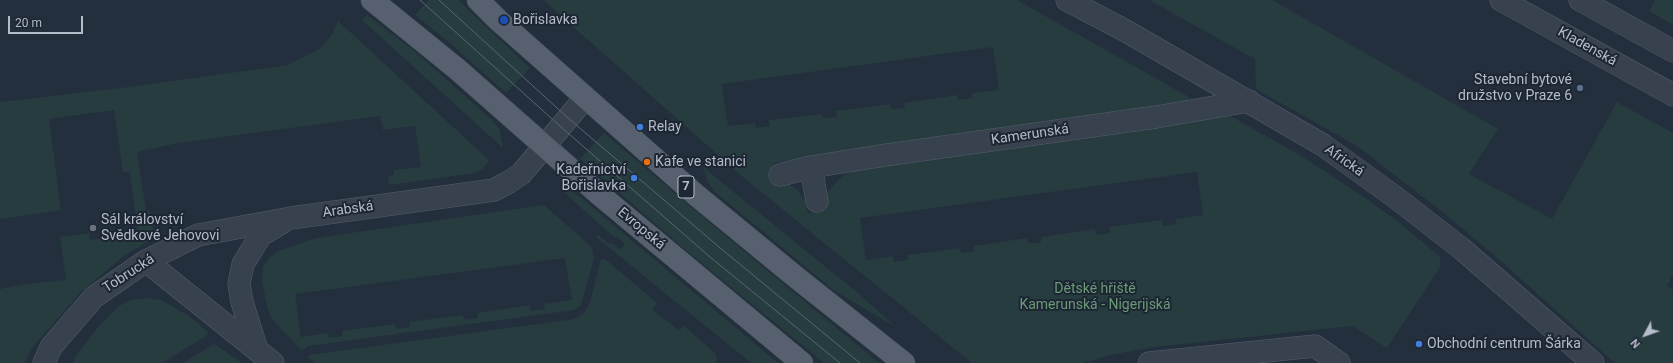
<!DOCTYPE html>
<html>
<head>
<meta charset="utf-8">
<style>
  body { margin:0 }
  #map { position:relative; width:1673px; height:363px; overflow:hidden; background:#242f3e; font-family:Roboto,sans-serif }
  canvas { display:block }
  .north { position:absolute; left:1625px; top:315px; width:40px; height:40px; -webkit-text-stroke:3px #1d2633; paint-order:stroke; rotate:229deg; font-size:11px; font-weight:700; line-height:16px; text-align:center; color:#b4bcc9 }
  .north::after { content:''; display:block; margin:auto; width:14px; height:18px; background:#b4bcc9; clip-path:polygon(50% 0,100% 100%,50% 72%,0 100%) }
  .scale { position:absolute; left:8px; top:16px; width:75px; height:18px; box-sizing:border-box; border:2px solid #b4bcc9; border-top:0; padding-left:5px; font-size:12px; line-height:14px; white-space:nowrap; color:#b4bcc9; -webkit-text-stroke:3px #1d2633; paint-order:stroke }
</style>
</head>
<body>
<div id="map">
<canvas width="1673" height="363"></canvas>
<div class="north">N</div>
<div class="scale">20 m</div>
</div>
<script>
const g = document.querySelector('canvas').getContext('2d');
g.lineJoin = 'round';
function fillPath(path, color) { g.fillStyle = color; g.fill(path, 'evenodd'); }
const poly = rows => new Path2D(rows.map(r => 'M' + r).join(''));
function strokePath(path, color, width, dash) { g.strokeStyle = color; g.lineWidth = width; g.lineCap = dash ? 'butt' : 'round'; g.setLineDash(dash || []); g.stroke(path); }
function drawText(font, color, halo, rows, align = 'center') {
  g.font = font + ' Roboto,sans-serif'; g.lineWidth = 4; g.setLineDash([]); g.textBaseline = 'middle'; g.strokeStyle = halo; g.fillStyle = color; for (const [text, x, y, turn = 0] of rows) {
    g.save(); g.translate(x, y); g.rotate((+turn || 0) * Math.PI / 180); g.textAlign = isNaN(turn) ? turn : align; if (halo) g.strokeText(text, 0, 0); g.fillText(text, 0, 0); g.restore();
  }
}
const green = poly([
  [429,0,458,0,530,68,506,93,445,39,415,15],
  [543,0,1017,0,1189,97,1188,99,1186,102,1175,107,773,163,773,167,788,183,798,191,805,201,808,213,826,209,826,194,843,175,866,165,1227,114,1301,156,1361,195,1401,224,1440,257,1440,267,1387,348,1353,326,1154,347,1110,355,1083,363,972,363,744,178],
  [993,47,999,90,972,93,972,98,958,100,957,95,904,103,905,108,891,109,890,104,836,111,837,117,823,118,822,114,769,120,770,126,756,128,755,123,728,126,722,84],
  [1197,172,1203,215,1176,219,1176,224,1163,226,1162,220,1109,227,1110,233,1096,235,1095,229,1041,237,1041,242,1035,243,1028,243,1027,238,974,246,974,251,968,252,961,253,960,248,907,255,908,260,894,262,893,256,866,260,860,218],
  [1149,0,1272,0,1498,129,1469,174,1552,219,1617,102,1673,133,1673,275,1667,286,1673,290,1673,363,1615,363,1502,262,1445,214,1357,146,1256,89,1255,59],
  [1655,0,1673,0,1673,25,1649,11],
  [367,15,412,49,491,119,499,128,503,148,362,20],
  [338,21,489,160,484,168,475,173,389,185,388,177,394,175,394,170,421,167,415,126,383,130,380,116,178,143,137,152,146,211,150,211,154,238,125,255,81,292,32,348,24,363,0,363,0,289,26,284,66,280,60,237,89,233,90,240,138,234,130,172,123,172,114,110,49,119,61,210,0,219,0,102,129,87,288,65,318,50,331,36],
  [604,133,710,223,879,363,824,363,688,252,580,159],
  [703,167,859,294,896,327,836,292,715,192,708,182],
  [559,188,569,190,579,196,778,363,751,363,596,237,598,235,609,244,611,242,620,250,625,244,617,236,615,238],
  [544,205,592,247,594,258,581,305,574,310,308,346,302,351,279,327,271,317,268,310,262,281,263,267,270,257,278,251,313,239,330,236],
  [565,258,572,300,544,304,545,309,531,311,530,305,477,313,478,318,464,320,463,315,409,322,410,327,396,329,395,324,342,331,343,336,329,338,328,333,301,337,295,294],
  [601,259,605,259,657,303,652,309,679,331,683,325,714,352,717,356,716,363,315,363,307,357,309,355,574,319,584,313,590,303],
  [146,298,161,300,189,316,208,332,206,336,162,363,73,363,76,356,99,326,119,306,131,300],
  [214,344,242,363,183,363]
]);
const minor = poly([
  [1067,0,1126,31,1323,145,1395,197,1462,249,1593,363],
  [1501,0,1673,95],
  [1580,0,1673,51],
  [811,167,817,201],
  [780,175,811,167,886,155,1156,117,1249,101],
  [146,261,273,363],
  [257,350,242,302,239,284,243,264,261,235,283,222],
  [44,363,51,347,94,297,146,261,198,235,291,218,494,190,509,182,521,174,585,98],
  [1149,363,1315,346,1339,363]
]);
const primary = poly([
  [372,0,457,69,600,195,802,363],
  [478,0,498,20,696,195,797,278,904,363]
]);
const tram = poly([
  [420,0,561,127,710,257,840,363],
  [439,0,568,118,719,247,860,363]
]);
const markers = [
  [504,20,5,"#1a4fb4"],
  [1580,88,4,"#5c6f8a"],
  [640,127,4,"#3f7fe0"],
  [647,162,4,"#e8710a"],
  [634,178,4,"#3f7fe0"],
  [93,228,4,"#6b7280"],
  [1419,344,4,"#3f7fe0"]
];
const shields = [
  [686,187,16]
];
const shieldNames = [
  ["7",686,187]
];
const poiNames = [
  ["Bořislavka",513,20],
  ["Stavební bytové",1572,80,"right"],
  ["družstvo v Praze 6",1572,96,"right"],
  ["Relay",648,127],
  ["Kafe ve stanici",655,162],
  ["Kadeřnictví",626,170,"right"],
  ["Bořislavka",626,186,"right"],
  ["Sál království",101,220],
  ["Svědkové Jehovovi",101,236],
  ["Obchodní centrum Šárka",1427,344]
];
const streetNames = [
  ["Kladenská",1587,47,29],
  ["Kamerunská",1030,135,-8],
  ["Africká",1344,161,35],
  ["Arabská",348,210,-8],
  ["Evropská",641,229,40],
  ["Tobrucká",129,274,-33]
];
const parkNames = [
  ["Dětské hřiště",1095,289],
  ["Kamerunská - Nigerijská",1095,305]
];
fillPath(green, '#263c3f');
strokePath(minor, '#565f6c', 23);
strokePath(primary, '#414a57', 23);
strokePath(minor, '#38414e', 22);
strokePath(primary, '#56606e', 22);
strokePath(tram, '#5a6575', 1);
for (const [x, y, r, color] of markers) { const dot = new Path2D(); dot.arc(x, y, r, 0, 2 * Math.PI); g.fillStyle = color; g.fill(dot); strokePath(dot, '#1d2633', 1.5); }
for (const [x, y, w] of shields) { const box = new Path2D(); box.roundRect(x - w / 2, y - 11, w, 22, 3); g.fillStyle = '#1d2633'; g.fill(box); strokePath(box, '#b4bcc9', 1); }
drawText('bold 13px', '#b4bcc9', null, shieldNames);
drawText('14px', '#b4bcc9', '#1d2633', poiNames, 'left');
drawText('14px', '#b4bcc9', '#1d2633', streetNames);
drawText('14px', '#6b9a76', '#1d2633', parkNames);
</script>
</body>
</html>
